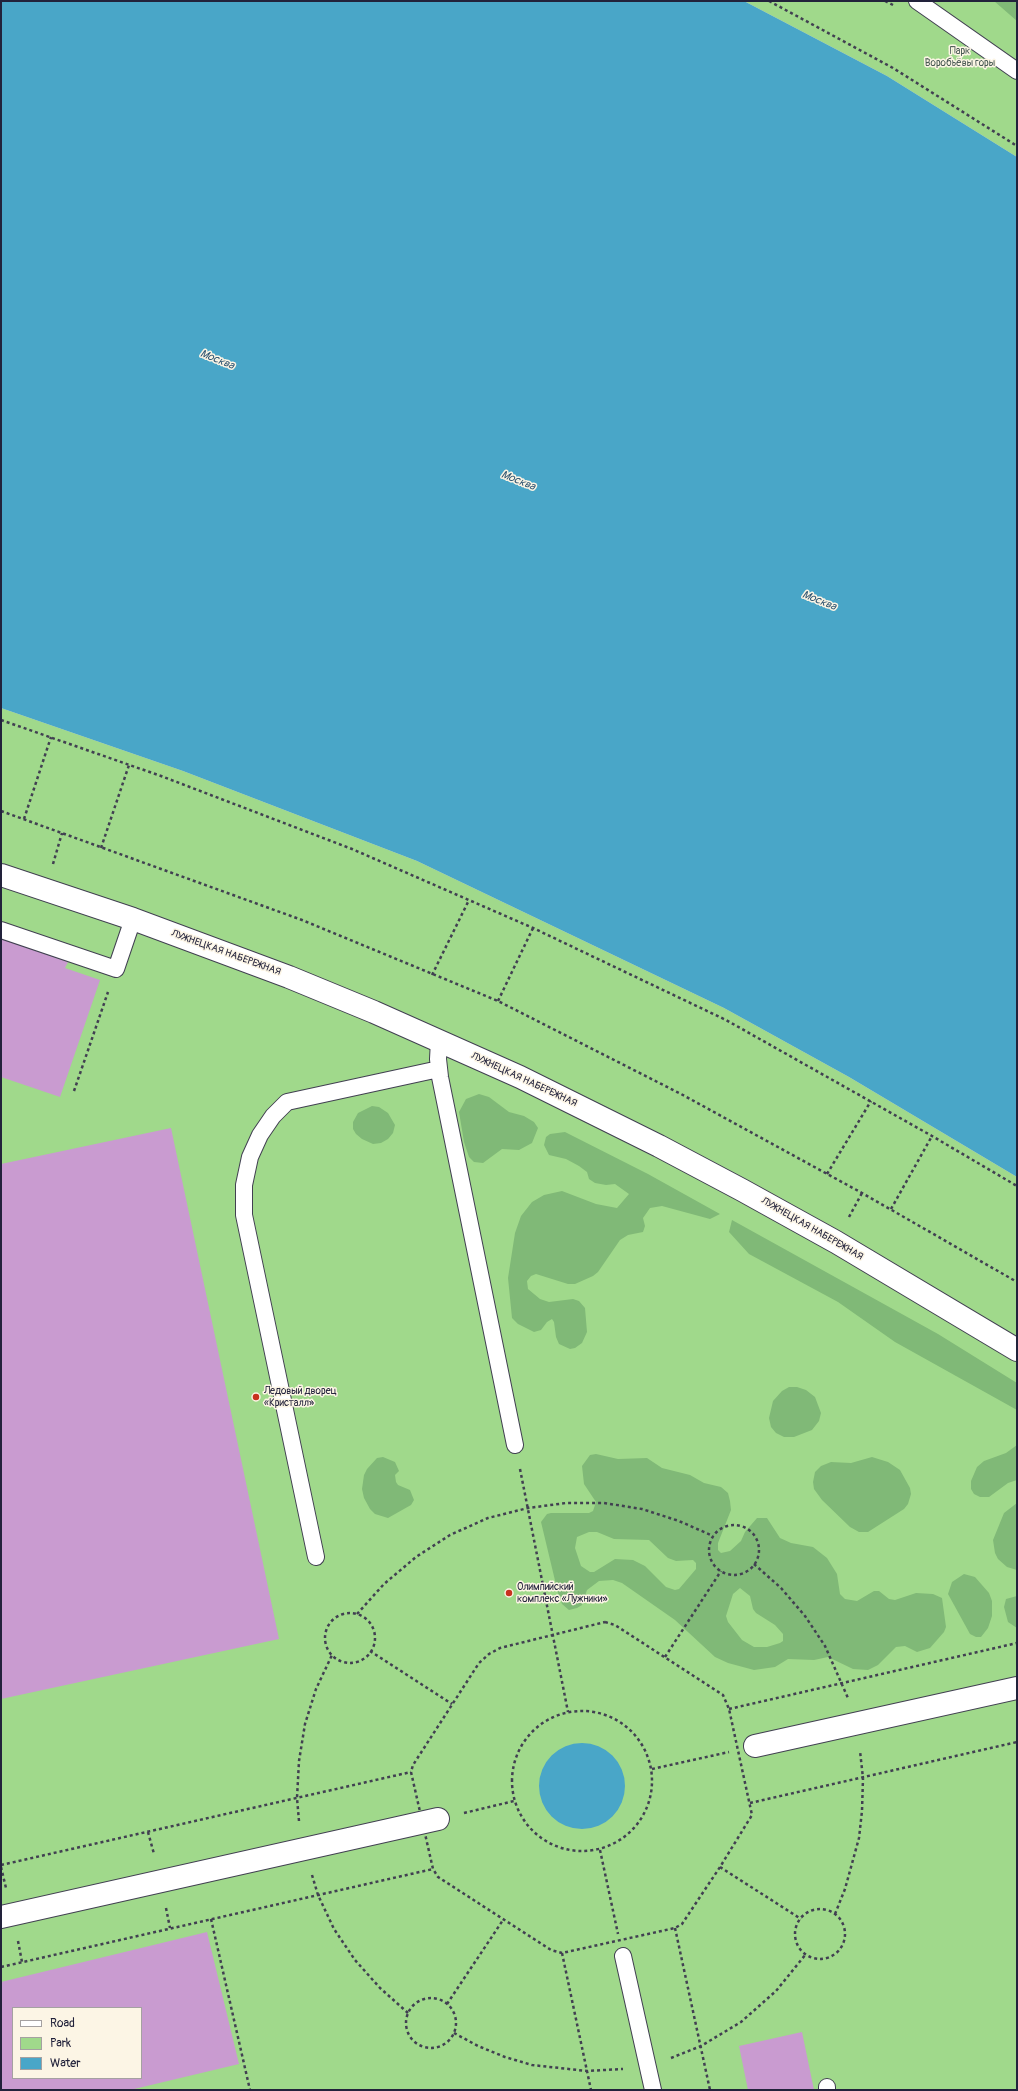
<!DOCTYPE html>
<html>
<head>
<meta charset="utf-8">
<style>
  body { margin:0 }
  #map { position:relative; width:1018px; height:2091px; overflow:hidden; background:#f2e8cd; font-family:Pangolin,sans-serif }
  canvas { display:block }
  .frame { position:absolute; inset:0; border:2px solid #22223b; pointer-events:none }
  .legend { position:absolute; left:12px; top:2007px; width:130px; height:72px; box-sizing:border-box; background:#fcf5e5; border:1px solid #a5a1a1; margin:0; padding:5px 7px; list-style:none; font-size:12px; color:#22223b }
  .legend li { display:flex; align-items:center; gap:8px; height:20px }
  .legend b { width:20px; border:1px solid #a5a1a1 }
</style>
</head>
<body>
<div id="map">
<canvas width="1018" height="2091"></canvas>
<div class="frame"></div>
<ul class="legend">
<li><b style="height:5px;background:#fff"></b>Road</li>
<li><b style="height:11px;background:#a0d98b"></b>Park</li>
<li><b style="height:11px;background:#49a6c8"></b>Water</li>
</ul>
</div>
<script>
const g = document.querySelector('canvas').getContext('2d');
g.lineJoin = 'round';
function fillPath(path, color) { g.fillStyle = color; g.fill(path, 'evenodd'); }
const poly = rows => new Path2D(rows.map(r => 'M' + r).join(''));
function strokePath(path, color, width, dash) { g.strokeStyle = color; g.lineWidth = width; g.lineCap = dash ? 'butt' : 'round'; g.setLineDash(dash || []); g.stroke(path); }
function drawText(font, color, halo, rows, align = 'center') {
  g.font = font + ' Pangolin,sans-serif'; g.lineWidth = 3; g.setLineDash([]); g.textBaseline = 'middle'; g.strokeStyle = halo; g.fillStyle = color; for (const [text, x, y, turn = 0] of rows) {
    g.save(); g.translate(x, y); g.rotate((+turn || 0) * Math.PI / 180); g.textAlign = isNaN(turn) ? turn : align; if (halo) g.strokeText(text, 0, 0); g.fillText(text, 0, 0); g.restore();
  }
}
const green = poly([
  [744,1,1017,1,1017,157,887,76],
  [1,708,183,771,417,861,724,1008,849,1077,1017,1177,1017,2090,1,2090],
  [13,2008,141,2008,141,2078,13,2078]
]);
const forest = poly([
  [994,1,1017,1,1017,21],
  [479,1094,489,1097,509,1112,524,1116,534,1122,538,1128,532,1143,519,1150,502,1149,483,1163,474,1162,469,1157,464,1142,459,1112,466,1099],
  [372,1106,379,1107,388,1113,395,1125,393,1133,388,1139,381,1143,373,1144,362,1139,356,1134,353,1129,353,1122,358,1113],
  [565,1132,648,1174,720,1214,710,1219,662,1206,650,1208,643,1218,645,1226,643,1232,628,1235,620,1240,598,1272,593,1276,575,1284,568,1284,536,1274,531,1276,527,1281,528,1289,540,1299,549,1302,573,1299,579,1301,585,1308,587,1332,582,1343,575,1348,570,1349,559,1344,556,1337,554,1322,552,1319,547,1322,541,1330,534,1332,518,1324,512,1318,508,1278,515,1233,521,1216,532,1202,544,1195,562,1191,596,1204,617,1208,629,1194,615,1184,606,1185,595,1183,589,1179,587,1172,579,1166,566,1159,549,1155,544,1145,546,1137,550,1134],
  [732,1220,938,1334,1017,1383,1017,1410,895,1342,838,1302,749,1254,729,1232],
  [789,1387,797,1387,806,1390,815,1397,821,1413,819,1421,812,1430,794,1437,784,1437,776,1433,771,1427,769,1418,773,1401,782,1391],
  [1017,1445,1017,1480,1008,1483,989,1497,980,1497,974,1494,971,1489,971,1481,977,1467,984,1461,1006,1453],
  [596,1454,618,1459,647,1458,662,1468,690,1475,704,1483,721,1487,728,1493,730,1501,731,1510,718,1543,718,1550,721,1553,730,1551,741,1541,745,1532,757,1518,767,1518,780,1538,791,1543,813,1547,827,1558,837,1574,840,1594,845,1599,857,1601,874,1591,879,1591,889,1599,895,1600,916,1593,933,1594,942,1598,946,1627,944,1632,930,1648,917,1652,905,1646,896,1647,878,1665,868,1670,853,1669,828,1657,814,1660,788,1659,775,1667,754,1670,728,1663,715,1657,675,1620,622,1583,613,1580,599,1581,587,1590,582,1605,577,1608,569,1610,562,1604,558,1593,541,1522,547,1514,551,1513,589,1513,593,1511,596,1502,584,1484,582,1466,590,1455],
  [589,1532,597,1532,614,1539,649,1540,668,1558,676,1561,693,1560,696,1563,696,1569,679,1589,675,1590,666,1587,645,1566,633,1560,615,1559,594,1572,590,1572,581,1566,575,1548,577,1537],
  [740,1588,750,1596,753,1609,756,1613,775,1625,783,1634,783,1641,780,1643,767,1647,754,1647,742,1640,728,1622,726,1616,733,1594],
  [383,1457,395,1462,399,1471,395,1475,396,1482,398,1485,410,1490,414,1500,411,1505,388,1518,375,1514,370,1509,364,1498,362,1489,364,1475,367,1469,377,1458],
  [872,1457,888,1462,900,1470,910,1488,911,1494,908,1504,904,1509,868,1532,859,1532,850,1527,822,1500,814,1489,813,1482,815,1472,821,1466,831,1462,851,1463],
  [1017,1503,1017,1570,1007,1567,998,1559,995,1553,993,1540,1004,1513],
  [964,1574,975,1577,989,1593,992,1601,992,1616,988,1628,981,1637,976,1637,970,1634,948,1594,952,1582],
  [1017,1596,1017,1628,1008,1622,1004,1607,1006,1599]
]);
const water = poly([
  [1,1,744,1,887,76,1017,157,1017,1177,849,1077,724,1008,417,861,183,771,1,708],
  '539 1786a43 43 0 1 1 86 0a43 43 0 1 1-86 0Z'
]);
const building = poly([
  [2,939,68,962,65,968,100,980,60,1097,1,1077],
  [171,1128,279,1639,1,1699,1,1164],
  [207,1932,239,2064,130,2090,1,2090,1,1982],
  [13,2008,141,2008,141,2078,13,2078],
  [802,2032,814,2090,748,2090,739,2046]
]);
const path = poly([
  [769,1,893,68,1017,146],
  [885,1,893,5],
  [1,720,161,776,352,849,533,928,726,1020,932,1136,1017,1186],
  [1,811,302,920,498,1001,681,1094,862,1193,1017,1282],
  [24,819,51,737],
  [101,848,129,765],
  [53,864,62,833],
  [432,975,469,900],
  [498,1001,533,928],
  [74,1091,108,992],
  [827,1174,871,1101],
  [891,1209,932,1136],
  [849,1217,862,1193],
  [520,1469,568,1712],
  '709 1550a25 25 0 1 1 50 0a25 25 0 1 1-50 0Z',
  [754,1564,781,1588,805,1616,825,1646,848,1698],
  '325 1638a25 25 0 1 1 50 0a25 25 0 1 1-50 0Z',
  [357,1614,384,1584,416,1557,450,1535,488,1518,528,1508,566,1503,604,1503,642,1509,679,1521,713,1536],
  [605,1622,615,1625,723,1695,729,1709,752,1815,720,1867,682,1924,675,1928,562,1953,551,1950,438,1877,433,1869,411,1772,413,1765,479,1663,489,1654,500,1648,605,1622],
  [370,1651,452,1704],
  [665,1657,721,1571],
  [729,1709,1017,1643],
  '512 1781a70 70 0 1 1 140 0a70 70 0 1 1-140 0Z',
  [652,1769,729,1752],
  [750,1803,1017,1742],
  [464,1813,514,1801],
  [299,1821,297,1798,299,1761,305,1724,316,1689,332,1655],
  [148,1832,154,1854],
  [600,1850,618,1934],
  [1,1865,411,1772],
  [1,1867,6,1888],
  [720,1867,801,1919],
  [312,1875,318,1895,334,1929,355,1960,380,1988,408,2013],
  [166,1908,170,1928],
  '795 1934a25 25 0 1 1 50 0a25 25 0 1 1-50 0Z',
  [835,1914,845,1889,859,1838,862,1811,863,1778,860,1751],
  [211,1919,250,2090],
  [675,1928,710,2090],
  [18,1941,22,1962],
  [562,1953,591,2090],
  [1,1967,433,1869],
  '406 2023a25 25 0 1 1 50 0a25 25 0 1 1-50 0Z',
  [447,2004,503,1920],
  [454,2033,478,2046,505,2057,532,2065,587,2071,623,2069],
  [671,2058,701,2046,741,2022,776,1991,806,1954]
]);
const lane = poly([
  [917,1,1017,71],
  [1,930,116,969,133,919],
  [439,1041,438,1059,440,1077,515,1445],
  [316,1557,244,1215,244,1185,250,1157,260,1135,273,1116,287,1102,439,1069],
  [623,1956,653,2090],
  [827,2087,827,2090]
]);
const street = poly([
  [1,875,133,919,289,977,374,1012,520,1077,659,1146,742,1190,836,1242,1017,1350],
  [755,1746,1017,1688],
  [1,1917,438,1819]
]);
const markers = [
  [256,1397,4,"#c8321e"],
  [509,1593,4,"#c8321e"]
];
const parkNames = [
  ["Парк",960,51],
  ["Воробьёвы горы",960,63]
];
const streetNames = [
  ["ЛУЖНЕЦКАЯ НАБЕРЕЖНАЯ",226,953,20],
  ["ЛУЖНЕЦКАЯ НАБЕРЕЖНАЯ",524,1080,25],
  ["ЛУЖНЕЦКАЯ НАБЕРЕЖНАЯ",812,1229,30]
];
const poiNames = [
  ["Ледовый дворец",264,1391],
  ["«Кристалл»",264,1403],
  ["Олимпийский",517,1587],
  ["комплекс «Лужники»",517,1599]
];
const waterNames = [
  ["Москва",217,360,22],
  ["Москва",518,481,22],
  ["Москва",819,601,22]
];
fillPath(green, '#a0d98b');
fillPath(forest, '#80b977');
fillPath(water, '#49a6c8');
fillPath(building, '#c99bd0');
strokePath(lane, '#414051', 18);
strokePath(street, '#414051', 24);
strokePath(path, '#414051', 2.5, [3, 3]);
strokePath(lane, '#fff', 16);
strokePath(street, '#fff', 22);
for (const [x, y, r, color] of markers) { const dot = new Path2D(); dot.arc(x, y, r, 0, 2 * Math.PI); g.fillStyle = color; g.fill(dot); strokePath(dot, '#fcf5e5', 1.5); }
drawText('10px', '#485953', '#fcf5e5', parkNames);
drawText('10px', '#22223b', '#fcf5e5', streetNames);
drawText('10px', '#22223b', '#fcf5e5', poiNames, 'left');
drawText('italic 11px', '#325773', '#fcf5e5', waterNames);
</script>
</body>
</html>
